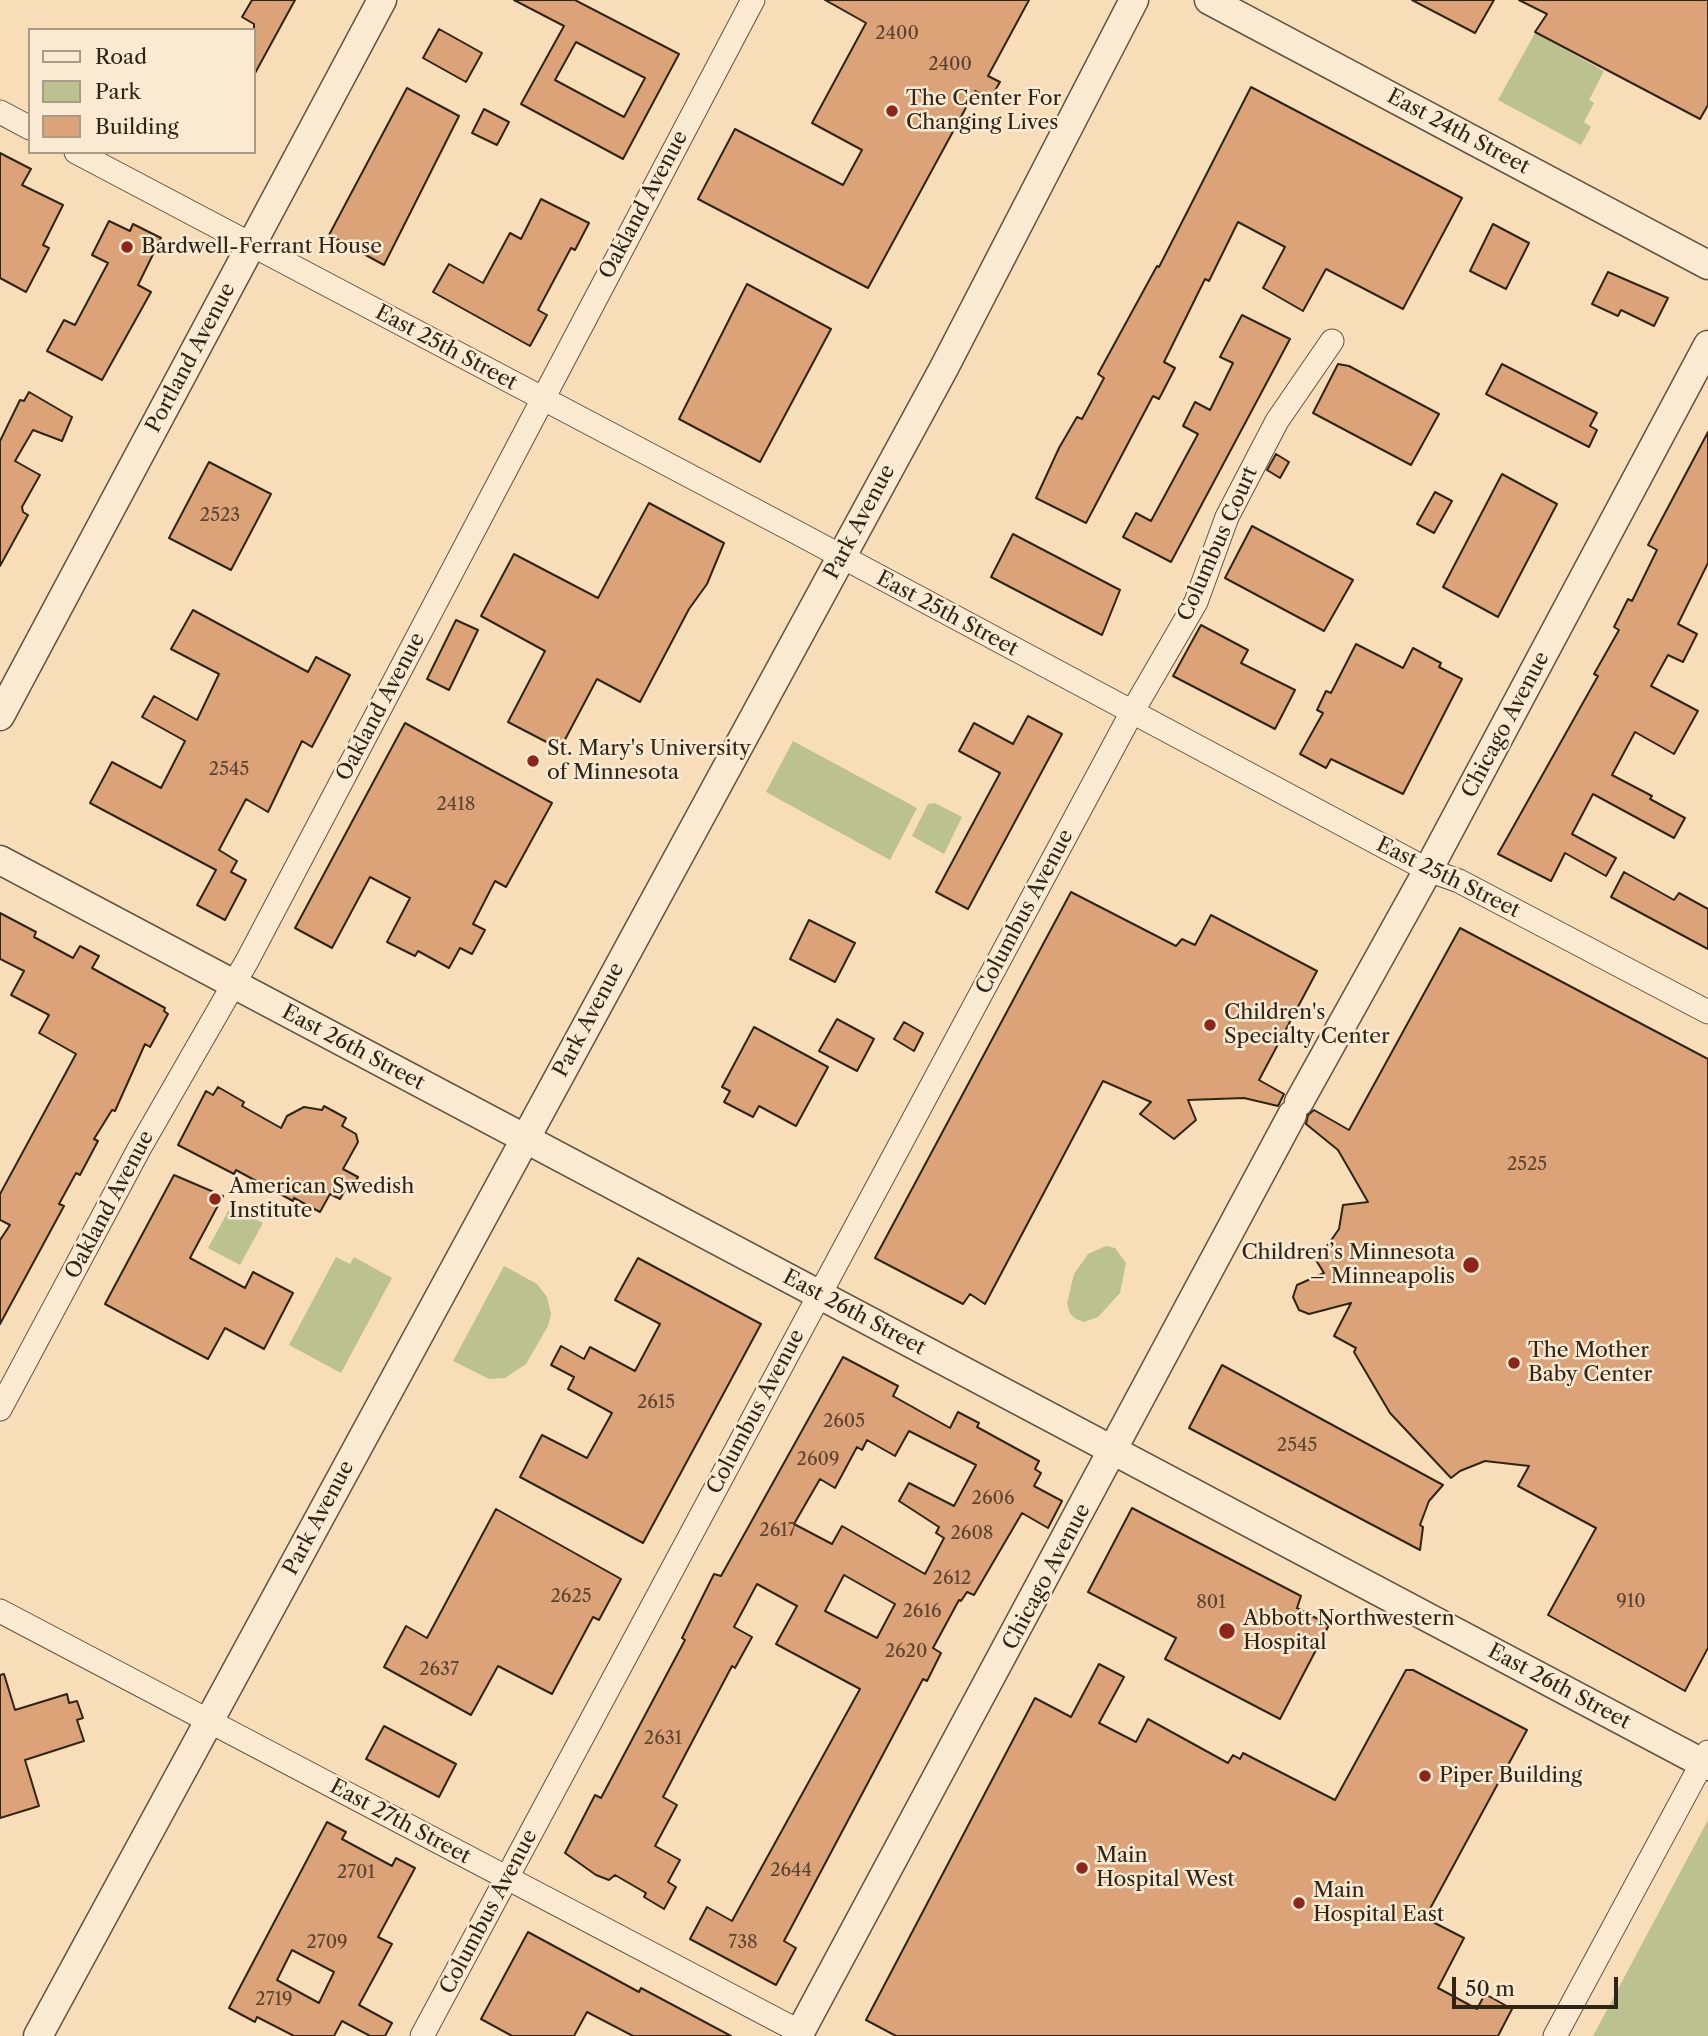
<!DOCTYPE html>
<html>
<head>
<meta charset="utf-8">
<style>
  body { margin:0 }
  #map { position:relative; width:1708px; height:2036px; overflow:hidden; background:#f7deb9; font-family:"Libre Caslon Text",serif }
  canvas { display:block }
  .legend { position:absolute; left:28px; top:28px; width:228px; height:126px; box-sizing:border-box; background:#faead2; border:2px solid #a89b87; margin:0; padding:9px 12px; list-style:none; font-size:21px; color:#2e2517 }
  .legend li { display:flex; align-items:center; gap:14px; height:35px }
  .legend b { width:35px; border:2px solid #a89b87 }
  .scale { position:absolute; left:1452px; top:1977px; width:166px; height:32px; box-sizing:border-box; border:4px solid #2e2517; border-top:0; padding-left:9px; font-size:21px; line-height:24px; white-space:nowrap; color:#2e2517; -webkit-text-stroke:5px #faead2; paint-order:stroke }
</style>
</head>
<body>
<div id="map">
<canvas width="1708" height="2036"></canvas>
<ul class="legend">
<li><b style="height:9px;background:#faead2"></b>Road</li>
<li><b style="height:19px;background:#bcc190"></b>Park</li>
<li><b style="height:19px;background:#dca379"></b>Building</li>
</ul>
<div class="scale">50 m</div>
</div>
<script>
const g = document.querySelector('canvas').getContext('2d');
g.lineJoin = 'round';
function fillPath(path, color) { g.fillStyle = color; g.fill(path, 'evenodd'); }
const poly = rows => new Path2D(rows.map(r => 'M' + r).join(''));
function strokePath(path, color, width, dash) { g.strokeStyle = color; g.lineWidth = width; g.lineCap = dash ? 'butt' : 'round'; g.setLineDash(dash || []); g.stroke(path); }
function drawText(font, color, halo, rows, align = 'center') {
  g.font = font + ' "Libre Caslon Text",serif'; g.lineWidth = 5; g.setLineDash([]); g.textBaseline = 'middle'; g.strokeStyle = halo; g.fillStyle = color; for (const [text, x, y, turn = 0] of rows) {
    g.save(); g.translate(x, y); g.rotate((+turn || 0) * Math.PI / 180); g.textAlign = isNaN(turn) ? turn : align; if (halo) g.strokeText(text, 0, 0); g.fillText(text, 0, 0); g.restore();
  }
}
const green = poly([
  [1535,33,1604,71,1589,100,1594,103,1584,122,1591,127,1581,145,1498,100],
  [793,741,917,808,890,860,766,792],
  [935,803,962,817,944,854,912,836,928,804],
  [231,1206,263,1223,240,1265,208,1248],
  [1106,1246,1115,1248,1126,1263,1120,1293,1098,1317,1084,1322,1076,1319,1070,1314,1067,1303,1074,1274,1088,1254],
  [336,1257,350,1264,354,1257,392,1278,341,1373,289,1345],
  [504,1266,537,1284,547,1297,551,1314,548,1326,526,1364,505,1378,489,1379,453,1361],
  [1708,1820,1708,2036,1593,2036]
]);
const building = poly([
  [252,0,295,0,254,75,254,24,242,17,252,0],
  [514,0,575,0,679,54,623,159,521,104,564,26,514,0],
  [576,42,645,78,624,117,555,80,576,42],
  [825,0,1029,0,988,76,1000,82,990,99,975,91,868,288,698,199,735,129,843,185,862,150,812,123,866,23,825,0],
  [1412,0,1494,0,1475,33,1412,0],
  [1519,0,1708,0,1708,105,1700,119,1535,32,1547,14,1519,0],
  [439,29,482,53,466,82,423,58,439,29],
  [1251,87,1462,198,1403,309,1326,269,1303,311,1263,288,1285,247,1238,222,1209,281,1205,279,1164,362,1175,368,1159,399,1153,396,1086,523,1036,498,1059,448,1077,417,1082,419,1104,378,1098,374,1157,266,1159,267,1251,87],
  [407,88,459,116,384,265,329,235,407,88],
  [484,109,509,122,497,145,472,133,484,109],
  [0,153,31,169,22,185,63,205,43,245,49,248,26,292,0,278,0,153],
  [541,199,589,223,575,250,571,248,538,310,547,315,530,346,433,292,449,264,483,283,510,233,521,239,541,199],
  [109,221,130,231,133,224,161,238,138,285,151,292,102,380,47,351,64,320,75,325,108,263,92,255,109,221],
  [1493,224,1529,243,1506,289,1470,271,1493,224],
  [1608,272,1668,298,1654,326,1621,310,1618,316,1592,304,1608,272],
  [747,284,831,329,760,462,679,419,747,284],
  [1242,315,1290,339,1171,562,1123,537,1136,513,1151,521,1198,434,1183,426,1195,402,1210,410,1233,363,1220,357,1242,315],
  [1338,364,1349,366,1439,414,1411,465,1313,413,1338,364],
  [1502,364,1597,413,1590,426,1597,430,1589,447,1486,394,1502,364],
  [29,392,72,417,62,441,33,430,15,461,40,475,22,507,23,512,28,515,0,566,0,441,20,400,24,401,29,392],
  [1708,432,1708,563,1678,624,1697,634,1683,662,1668,655,1651,686,1698,711,1674,754,1635,732,1612,775,1652,796,1650,799,1685,818,1674,838,1593,794,1572,834,1616,858,1606,876,1565,853,1551,881,1498,854,1598,676,1594,674,1619,630,1614,627,1628,599,1632,601,1657,550,1648,545,1708,432],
  [1276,454,1289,462,1280,478,1267,470,1276,454],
  [209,462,271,494,231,570,169,538,209,462],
  [1502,474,1557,504,1498,617,1443,587,1502,474],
  [1435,492,1452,501,1434,533,1417,524,1435,492],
  [649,503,724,543,707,584,689,609,640,702,597,679,560,749,508,722,545,651,481,616,514,554,598,598,649,503],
  [1252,526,1353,580,1324,631,1225,578,1252,526],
  [1013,534,1120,590,1102,635,991,577,1013,534],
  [193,610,308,672,316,657,350,675,312,747,302,741,268,812,246,799,219,850,237,861,231,872,246,880,225,920,197,905,216,870,90,803,112,762,161,788,185,741,142,717,154,696,197,720,219,674,171,649,193,610],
  [456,620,478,630,449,690,427,679,456,620],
  [1201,625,1248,650,1241,663,1295,690,1275,729,1173,676,1201,625],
  [1356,644,1403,668,1413,648,1441,663,1439,667,1462,679,1403,794,1331,759,1326,768,1300,754,1323,713,1317,710,1326,691,1331,693,1356,644],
  [1028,716,1062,734,968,909,936,892,1000,773,959,751,974,723,1013,744,1028,716],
  [405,723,552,803,506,887,495,881,473,924,485,930,472,954,460,948,449,968,418,951,415,956,387,942,410,898,370,877,332,948,295,928,405,723],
  [1624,872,1674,900,1679,893,1708,909,1708,949,1611,897,1624,872],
  [1071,892,1176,946,1182,939,1195,945,1211,915,1317,971,1259,1080,1284,1094,1278,1106,1244,1098,1188,1100,1196,1120,1174,1139,1140,1114,1151,1102,1103,1081,985,1304,970,1294,963,1304,875,1258,1071,892],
  [0,913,36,932,34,937,73,958,80,946,99,956,92,968,165,1008,164,1011,168,1014,150,1047,145,1044,115,1111,112,1110,94,1139,98,1141,80,1175,76,1173,59,1204,64,1206,0,1324,0,1240,10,1225,0,1220,0,1194,76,1054,39,1033,49,1015,11,995,24,971,0,959,0,913],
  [809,920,855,943,835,982,790,959,809,920],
  [1460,928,1708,1059,1708,1648,1685,1691,1548,1615,1596,1528,1518,1486,1529,1466,1485,1461,1460,1471,1451,1478,1390,1413,1354,1352,1356,1348,1334,1336,1351,1303,1309,1314,1299,1310,1293,1297,1297,1285,1324,1273,1314,1257,1325,1249,1339,1229,1343,1205,1368,1202,1338,1150,1306,1124,1308,1115,1314,1110,1349,1130,1460,928],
  [837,1019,874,1039,857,1071,819,1051,837,1019],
  [904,1022,923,1033,914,1051,894,1039,904,1022],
  [754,1027,828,1067,796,1126,759,1106,753,1117,724,1102,730,1091,722,1087,754,1027],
  [218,1087,244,1102,242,1106,281,1128,287,1116,304,1107,322,1110,324,1106,346,1118,342,1126,356,1134,358,1142,343,1169,358,1177,350,1192,345,1190,340,1199,330,1194,320,1212,294,1198,293,1201,236,1170,234,1174,178,1145,206,1091,213,1095,218,1087],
  [174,1175,223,1196,190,1258,245,1288,253,1272,293,1293,264,1349,225,1328,208,1359,105,1304,174,1175],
  [638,1258,761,1324,643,1543,520,1477,542,1435,587,1458,612,1413,568,1389,574,1377,551,1365,561,1346,584,1359,590,1347,635,1371,660,1324,615,1300,638,1258],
  [843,1357,898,1386,893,1396,950,1428,958,1412,979,1423,977,1427,1039,1461,1035,1469,1041,1473,1034,1486,1062,1501,1048,1528,1022,1513,974,1595,967,1592,961,1601,959,1600,933,1648,941,1653,927,1681,923,1679,784,1941,796,1948,776,1985,690,1939,707,1907,732,1921,860,1689,776,1644,797,1606,757,1584,734,1627,752,1637,735,1668,732,1666,663,1797,677,1805,655,1846,680,1860,668,1882,676,1887,664,1909,644,1897,646,1893,615,1875,609,1880,596,1875,565,1853,595,1795,601,1798,685,1640,682,1638,714,1574,721,1576,843,1357],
  [909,1431,976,1465,954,1506,909,1483,899,1501,939,1527,936,1533,944,1538,925,1574,842,1526,832,1544,794,1524,820,1479,835,1488,857,1447,862,1450,867,1440,895,1456,909,1431],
  [844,1575,895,1604,877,1638,825,1611,844,1575],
  [1222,1365,1443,1485,1429,1501,1420,1525,1423,1527,1420,1550,1189,1428,1222,1365],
  [1132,1508,1301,1596,1297,1608,1329,1625,1280,1719,1165,1659,1176,1638,1088,1592,1132,1508],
  [496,1509,621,1579,599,1620,593,1617,552,1694,498,1666,471,1715,384,1667,406,1626,427,1638,496,1509],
  [1099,1664,1124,1677,1099,1723,1136,1742,1148,1719,1228,1763,1233,1755,1240,1759,1243,1753,1335,1800,1406,1670,1413,1670,1527,1730,1425,1918,1464,1938,1438,1988,1477,2009,1485,1994,1512,2009,1498,2036,896,2036,866,2020,1035,1698,1071,1717,1099,1664],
  [4,1674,15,1710,67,1694,69,1703,77,1701,83,1718,77,1720,84,1741,25,1760,39,1806,0,1818,0,1675,4,1674],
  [384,1726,456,1764,439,1797,366,1759,384,1726],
  [327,1822,346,1832,342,1839,392,1866,396,1858,415,1868,378,1937,392,1944,359,2005,392,2023,385,2036,370,2036,342,2021,334,2036,294,2036,257,2017,255,2022,229,2008,327,1822],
  [292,1950,334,1972,319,2003,277,1980,292,1950],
  [528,1932,639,1992,641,1988,731,2036,633,2036,587,2012,574,2036,512,2036,481,2019,528,1932]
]);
const minor = poly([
  [0,112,30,128],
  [76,152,794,531,1428,870,1459,881,1708,1012],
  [0,1409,139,1149,247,961,753,0],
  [0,1611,800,2032],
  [422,2036,1131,714,1196,602,1227,517,1277,421,1332,341],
  [1555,2036,1708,1752]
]);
const tertiary = poly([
  [1209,0,1708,265],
  [0,716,382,0],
  [0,860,1708,1766],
  [1299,1102,1428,870,1708,345],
  [38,2036,944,368,1134,0],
  [798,2036,1292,1115]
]);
const markers = [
  [892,111,7,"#8f2418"],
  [127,247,7,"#8f2418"],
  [533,761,7,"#8f2418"],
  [1210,1025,7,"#8f2418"],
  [215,1199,7,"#8f2418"],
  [1471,1265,9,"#8f2418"],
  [1514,1363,7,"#8f2418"],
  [1227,1631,9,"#8f2418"],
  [1425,1776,7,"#8f2418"],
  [1082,1868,7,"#8f2418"],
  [1299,1903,7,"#8f2418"]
];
const numberNames = [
  ["2400",897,34],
  ["2400",950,65],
  ["2523",220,516],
  ["2545",229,770],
  ["2418",456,805],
  ["2525",1527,1165],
  ["2615",656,1403],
  ["2605",844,1422],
  ["2545",1297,1446],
  ["2609",818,1460],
  ["2606",993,1499],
  ["2617",778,1531],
  ["2608",972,1534],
  ["2612",952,1579],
  ["2625",571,1597],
  ["910",1631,1602],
  ["801",1211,1603],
  ["2616",922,1612],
  ["2620",906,1652],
  ["2637",439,1670],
  ["2631",663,1739],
  ["2644",791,1871],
  ["2701",356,1873],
  ["2709",327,1943],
  ["738",743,1943],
  ["2719",274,2000]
];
const poiNames = [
  ["The Center For",906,99],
  ["Changing Lives",906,123],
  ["Bardwell-Ferrant House",141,247],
  ["St. Mary's University",547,749],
  ["of Minnesota",547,773],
  ["Children's",1224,1013],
  ["Specialty Center",1224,1037],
  ["American Swedish",229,1187],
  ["Institute",229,1211],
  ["Children’s Minnesota",1455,1253,"right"],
  ["– Minneapolis",1455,1277,"right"],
  ["The Mother",1528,1351],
  ["Baby Center",1528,1375],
  ["Abbott Northwestern",1243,1619],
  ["Hospital",1243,1643],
  ["Piper Building",1439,1776],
  ["Main",1096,1856],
  ["Hospital West",1096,1880],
  ["Main",1313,1891],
  ["Hospital East",1313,1915]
];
const streetNames = [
  ["East 24th Street",1458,132,28],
  ["Oakland Avenue",644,205,-62],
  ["East 25th Street",446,348,28],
  ["Portland Avenue",191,358,-62],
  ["Park Avenue",860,522,-62],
  ["Columbus Court",1218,544,-66],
  ["East 25th Street",947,614,28],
  ["Oakland Avenue",381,707,-62],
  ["Chicago Avenue",1506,725,-62],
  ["East 25th Street",1448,878,26],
  ["Columbus Avenue",1025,912,-62],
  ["Park Avenue",589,1020,-62],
  ["East 26th Street",353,1048,28],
  ["Oakland Avenue",110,1205,-62],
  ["East 26th Street",854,1313,28],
  ["Columbus Avenue",756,1412,-62],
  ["Park Avenue",319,1518,-62],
  ["Chicago Avenue",1047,1577,-62],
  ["East 26th Street",1559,1687,28],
  ["East 27th Street",400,1822,28],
  ["Columbus Avenue",489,1912,-62]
];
fillPath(green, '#bcc190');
fillPath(building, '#dca379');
strokePath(building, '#2e2517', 2);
strokePath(minor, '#605340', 25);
strokePath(tertiary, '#605340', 31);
strokePath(minor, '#faead2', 23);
strokePath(tertiary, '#faead2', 28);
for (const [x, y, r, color] of markers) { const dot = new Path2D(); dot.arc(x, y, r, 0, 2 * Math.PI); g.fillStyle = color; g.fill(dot); strokePath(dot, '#faead2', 2.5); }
drawText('18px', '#5a4430', null, numberNames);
drawText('21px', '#2e2517', '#faead2', poiNames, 'left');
drawText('21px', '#2e2517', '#faead2', streetNames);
</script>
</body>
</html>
